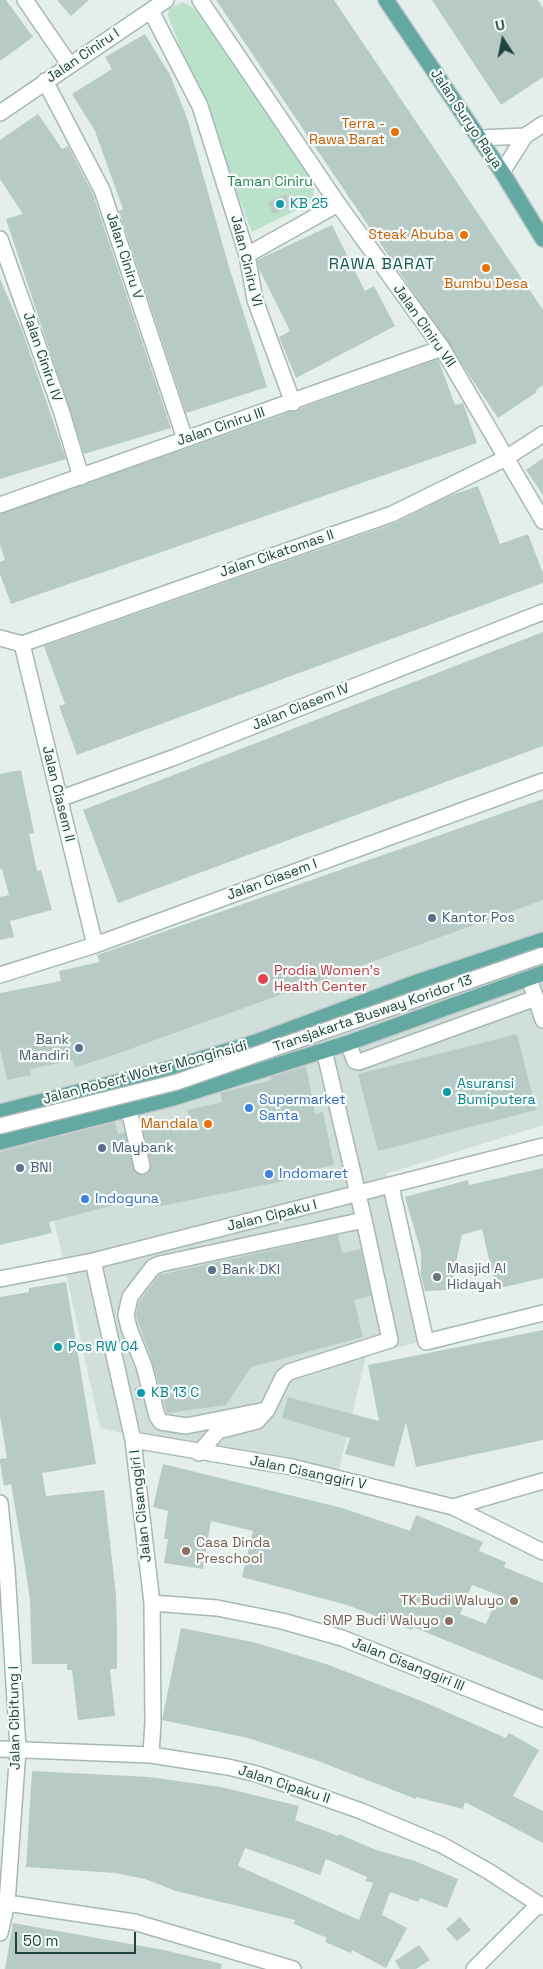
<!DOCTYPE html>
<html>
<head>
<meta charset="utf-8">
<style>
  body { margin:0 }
  #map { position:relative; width:543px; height:1969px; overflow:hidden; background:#e4efeb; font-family:"Space Grotesk",sans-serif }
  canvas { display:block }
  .north { position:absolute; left:478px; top:15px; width:50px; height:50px; -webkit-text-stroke:4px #f5fbf8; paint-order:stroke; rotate:349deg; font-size:14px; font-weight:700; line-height:20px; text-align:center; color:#20433f }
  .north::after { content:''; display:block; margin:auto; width:18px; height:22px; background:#20433f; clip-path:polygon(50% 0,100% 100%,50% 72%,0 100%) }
  .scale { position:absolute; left:15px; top:1932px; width:121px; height:22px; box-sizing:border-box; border:2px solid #20433f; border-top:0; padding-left:6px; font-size:15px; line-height:18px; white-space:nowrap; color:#20433f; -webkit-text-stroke:4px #f5fbf8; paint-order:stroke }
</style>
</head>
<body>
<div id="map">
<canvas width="543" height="1969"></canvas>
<div class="north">U</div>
<div class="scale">50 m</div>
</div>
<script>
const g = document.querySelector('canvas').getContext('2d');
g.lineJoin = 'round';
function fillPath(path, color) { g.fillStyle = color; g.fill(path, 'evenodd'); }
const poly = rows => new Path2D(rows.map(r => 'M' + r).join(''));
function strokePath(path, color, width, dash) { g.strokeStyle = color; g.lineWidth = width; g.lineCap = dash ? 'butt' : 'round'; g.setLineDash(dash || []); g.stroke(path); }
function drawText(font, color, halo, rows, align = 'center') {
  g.font = font + ' "Space Grotesk",sans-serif'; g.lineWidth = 4.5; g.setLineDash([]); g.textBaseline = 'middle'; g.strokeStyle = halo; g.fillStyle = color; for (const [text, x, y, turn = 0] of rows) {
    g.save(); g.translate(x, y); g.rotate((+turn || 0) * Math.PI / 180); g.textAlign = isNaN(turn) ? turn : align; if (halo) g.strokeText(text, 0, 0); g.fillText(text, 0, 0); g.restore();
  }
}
const built = poly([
  [543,850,543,1125,386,1174,426,1340,366,1356,336,1482,100,1428,48,1192,0,1203,0,1035]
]);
const green = poly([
  [183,2,195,9,314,183,313,202,252,232,168,16,169,9]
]);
const building = poly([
  [0,0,6,0,33,37,0,61],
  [57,0,89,0,71,16],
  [216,0,334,0,543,310,543,385,536,390,537,392,498,418],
  [432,0,538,0,543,8,543,77,501,105],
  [145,34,170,75,187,118,229,267,267,387,186,413,119,211,123,209,95,131,72,94,112,69,105,57],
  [38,114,62,149,68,146,93,194,171,428,84,454,6,219,23,214,0,179,0,140],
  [286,194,291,206,273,214,268,202],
  [332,225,365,291,374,286,395,326,296,378,279,337,290,331,259,269,257,260],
  [0,279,22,330,66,459,0,479],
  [438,359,455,405,463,403,477,443,11,604,0,574,0,562,5,560,0,545,0,514,290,412,296,412,301,408],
  [543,458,543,495,526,470],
  [478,486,500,544,528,534,543,573,543,583,77,755,59,706,65,704,44,646,395,523,449,496],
  [543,632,543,746,118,903,83,810],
  [21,770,34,833,29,834,37,871,41,870,52,910,10,921,14,937,0,940,0,897,9,895,2,869,0,869,0,774],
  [543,799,543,900,108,1057,75,1067,73,1060,30,1069,31,1075,7,1080,0,1048,0,993,61,981,59,971,100,962,97,955],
  [517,1034,536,1110,378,1151,358,1074],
  [306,1066,315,1114,323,1112,334,1165,298,1173,299,1178,156,1207,153,1195,49,1222,52,1233,0,1245,0,1152,115,1122,118,1134,125,1132,135,1172,145,1175,149,1172,151,1164,143,1129,189,1117,187,1110,222,1102,220,1093,271,1080,270,1077],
  [543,1168,543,1278,496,1289,482,1229,462,1235,450,1290,425,1291,421,1275,421,1252,405,1197,468,1180,469,1185],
  [338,1235,342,1253,361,1249,371,1296,354,1300,363,1337,251,1367,226,1405,167,1413,153,1364,136,1315,138,1304,159,1275],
  [66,1282,96,1464,42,1473,46,1496,104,1490,116,1595,117,1632,117,1669,110,1669,115,1716,78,1720,72,1670,67,1670,67,1664,32,1664,30,1601,26,1572,11,1484,4,1486,0,1462,0,1459,7,1458,0,1416,0,1297,29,1292,29,1288],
  [543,1330,543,1440,416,1467,406,1422,394,1467,345,1454,350,1438,282,1418,288,1397,379,1421,368,1365],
  [140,1387,143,1399,136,1400,134,1388],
  [163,1464,342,1508,410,1531,416,1515,483,1542,479,1551,506,1562,504,1567,543,1583,543,1680,413,1627,412,1630,347,1605,242,1577,253,1531,211,1521,203,1569,164,1563,168,1539,164,1539,168,1511,153,1507],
  [472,1585,498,1595,486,1624,460,1614],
  [181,1628,253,1642,326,1664,424,1702,506,1738,509,1733,539,1750,513,1796,543,1811,543,1843,465,1802,463,1809,416,1797,416,1799,318,1761,248,1738,162,1720],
  [32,1771,149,1777,221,1787,299,1806,295,1820,339,1836,339,1834,376,1850,415,1861,458,1879,447,1908,420,1898,418,1902,390,1892,382,1915,407,1928,386,1968,352,1950,351,1953,325,1942,327,1938,294,1924,295,1920,176,1891,145,1879,115,1873,26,1867],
  [245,1848,320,1875,326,1859,367,1877,365,1881,373,1883,359,1920,238,1866],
  [460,1917,471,1930,457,1941,446,1929],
  [13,1923,164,1950,222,1964,221,1969,5,1969],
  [419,1945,430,1960,416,1969,400,1969,395,1961]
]);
const minor = poly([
  [25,0,69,64],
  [200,0,338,204,442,348,543,521],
  [151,11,200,106,247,255,255,300,293,403],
  [45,81,102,190,185,439],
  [0,113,166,0],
  [479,138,525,136],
  [502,172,525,136,543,124],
  [0,239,62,413,81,477],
  [247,255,338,204],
  [0,505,442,348],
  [0,638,22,644,392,514,506,458,543,434],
  [22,644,95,945],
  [59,799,175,757,543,612],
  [0,975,95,945,543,781],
  [529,978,543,1020],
  [348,1043,355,1061,359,1062,536,998],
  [129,1110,142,1166],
  [391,1186,426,1342,543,1313],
  [93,1261,133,1440,152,1603,153,1722,151,1755],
  [0,1279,93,1261,543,1146],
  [261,1411,186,1426,161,1422,157,1416,144,1366,129,1328,126,1315,130,1297,153,1267,160,1264,364,1220],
  [133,1440,292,1467,453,1507,543,1552],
  [199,1453,218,1431,257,1421,267,1410,283,1377,289,1372,390,1340,364,1220,324,1050],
  [0,1503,7,1570,18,1749,7,1903,0,1933],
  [453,1507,543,1481],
  [152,1603,217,1608,282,1621,342,1638,543,1719],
  [0,1749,151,1755,228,1767,257,1774,361,1811,442,1845,488,1871,543,1907],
  [7,1903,134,1922,293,1969],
  [474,1969,539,1904]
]);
const major = poly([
  [386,0,502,172,543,239],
  [0,1112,168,1069,253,1043,417,982,543,940],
  [0,1142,173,1098,348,1043,543,973]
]);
const minorBridge = poly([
  [0,1126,177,1082,543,955]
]);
const markers = [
  [395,132,5,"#e8710a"],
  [280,204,5,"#0f9aa8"],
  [464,235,5,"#e8710a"],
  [486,268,5,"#e8710a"],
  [432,918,5,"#5c6f8a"],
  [263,979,6,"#e0444e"],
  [79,1048,5,"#5c6f8a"],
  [447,1092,5,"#0f9aa8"],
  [249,1108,5,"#3f7fe0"],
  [208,1124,5,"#e8710a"],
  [102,1148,5,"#5c6f8a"],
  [20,1168,5,"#5c6f8a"],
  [269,1174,5,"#3f7fe0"],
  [85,1199,5,"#3f7fe0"],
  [212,1270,5,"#5c6f8a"],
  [437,1277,5,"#6b7280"],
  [58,1347,5,"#0f9aa8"],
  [141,1393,5,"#0f9aa8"],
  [186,1551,5,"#8d6e63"],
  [514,1601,5,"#8d6e63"],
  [449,1621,5,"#8d6e63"]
];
const streetNames = [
  ["Jalan Ciniru I",83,56,-34],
  ["Jalan Suryo Raya",466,119,56],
  ["Jalan Ciniru V",124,256,72],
  ["Jalan Ciniru VI",246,261,76],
  ["Jalan Ciniru VII",424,326,55],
  ["Jalan Ciniru IV",42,357,71],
  ["Jalan Ciniru III",221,427,-19],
  ["Jalan Cikatomas II",277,554,-19],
  ["Jalan Ciasem IV",301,707,-22],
  ["Jalan Ciasem II",58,794,76],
  ["Jalan Ciasem I",272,880,-20],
  ["Transjakarta Busway Koridor 13",373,1014,-19],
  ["Jalan Robert Wolter Monginsidi",145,1073,-15],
  ["Jalan Cipaku I",272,1216,-14],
  ["Jalan Cisanggiri V",308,1473,12],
  ["Jalan Cisanggiri I",141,1506,-96],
  ["Jalan Cisanggiri III",408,1665,22],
  ["Jalan Cibitung I",15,1718,-91],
  ["Jalan Cipaku II",284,1785,18]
];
const foodNames = [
  ["Terra -",385,124],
  ["Rawa Barat",385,140],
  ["Steak Abuba",454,235],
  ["Bumbu Desa",486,284,"center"],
  ["Mandala",198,1124]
];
const parkNames = [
  ["Taman Ciniru",270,182]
];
const cultureNames = [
  ["KB 25",290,204],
  ["Asuransi",457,1084],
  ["Bumiputera",457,1100],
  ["Pos RW 04",68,1347],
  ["KB 13 C",151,1393]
];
const serviceNames = [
  ["Kantor Pos",442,918],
  ["Bank",69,1040,"right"],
  ["Mandiri",69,1056,"right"],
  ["Maybank",112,1148],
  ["BNI",30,1168],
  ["Bank DKI",222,1270]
];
const healthNames = [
  ["Prodia Women's",274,971],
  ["Health Center",274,987]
];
const shopNames = [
  ["Supermarket",259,1100],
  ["Santa",259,1116],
  ["Indomaret",279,1174],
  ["Indoguna",95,1199]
];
const worshipNames = [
  ["Masjid Al",447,1269],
  ["Hidayah",447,1285]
];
const educationNames = [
  ["Casa Dinda",196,1543,"left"],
  ["Preschool",196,1559,"left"],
  ["TK Budi Waluyo",504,1601],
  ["SMP Budi Waluyo",439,1621]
];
const quarterNames = [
  ["RAWA BARAT",382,265]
];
fillPath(built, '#d1dfdb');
fillPath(green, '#bae2cb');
fillPath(building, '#b8cac5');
strokePath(minor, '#a5b8b4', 18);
strokePath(major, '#c1cac9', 18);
strokePath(minor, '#fff', 15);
strokePath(major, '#63a9a1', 15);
strokePath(minorBridge, '#a5b8b4', 18, []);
strokePath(minorBridge, '#fff', 15);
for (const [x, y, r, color] of markers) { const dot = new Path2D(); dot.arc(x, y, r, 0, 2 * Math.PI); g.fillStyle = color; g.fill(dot); strokePath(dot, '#f5fbf8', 2); }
drawText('14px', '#20433f', '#f5fbf8', streetNames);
drawText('14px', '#c56008', '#f5fbf8', foodNames, 'right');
drawText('14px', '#267f55', '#f5fbf8', parkNames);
drawText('14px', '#0d838f', '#f5fbf8', cultureNames, 'left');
drawText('14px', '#4e5e75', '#f5fbf8', serviceNames, 'left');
drawText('14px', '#be3a42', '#f5fbf8', healthNames, 'left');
drawText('14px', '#366cbe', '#f5fbf8', shopNames, 'left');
drawText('14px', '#5b616d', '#f5fbf8', worshipNames, 'left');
drawText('14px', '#785e54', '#f5fbf8', educationNames, 'right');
g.letterSpacing = '1px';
drawText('16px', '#1a5851', '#f5fbf8', quarterNames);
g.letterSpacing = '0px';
</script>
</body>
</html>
